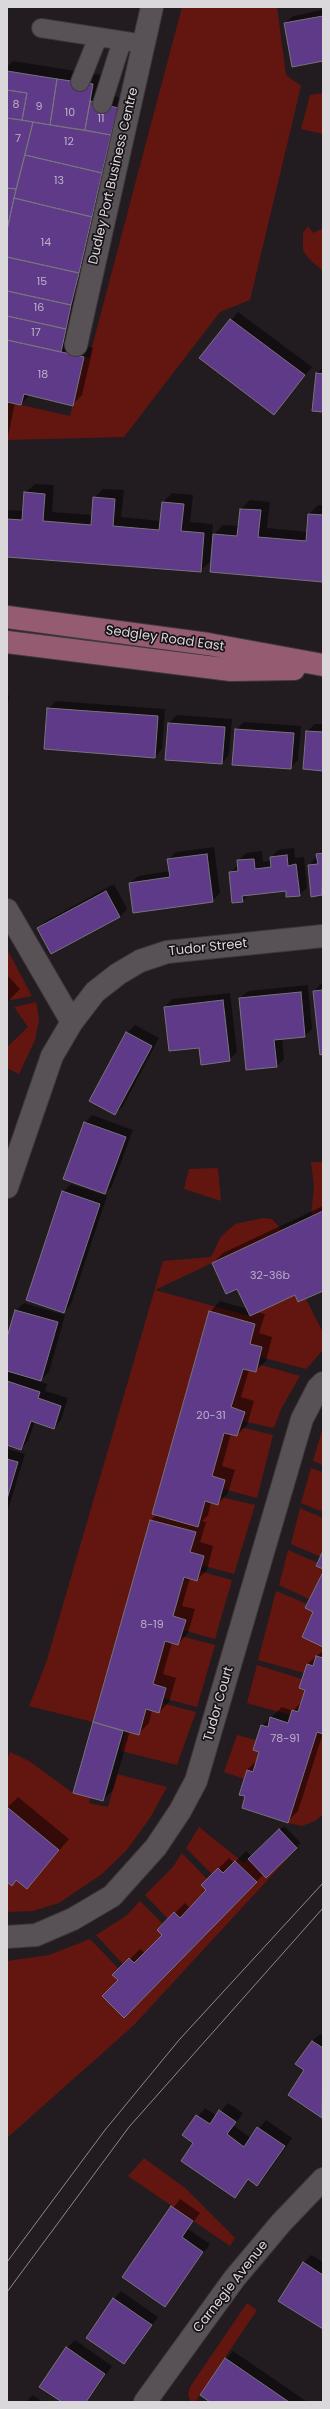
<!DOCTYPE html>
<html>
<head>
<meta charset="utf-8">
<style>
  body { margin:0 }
  #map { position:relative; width:330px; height:2409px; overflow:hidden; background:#221c21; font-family:Poppins,sans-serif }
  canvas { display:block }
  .frame { position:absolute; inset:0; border:8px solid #dbd8db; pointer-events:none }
</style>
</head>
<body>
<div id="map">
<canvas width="330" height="2409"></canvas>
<div class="frame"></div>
</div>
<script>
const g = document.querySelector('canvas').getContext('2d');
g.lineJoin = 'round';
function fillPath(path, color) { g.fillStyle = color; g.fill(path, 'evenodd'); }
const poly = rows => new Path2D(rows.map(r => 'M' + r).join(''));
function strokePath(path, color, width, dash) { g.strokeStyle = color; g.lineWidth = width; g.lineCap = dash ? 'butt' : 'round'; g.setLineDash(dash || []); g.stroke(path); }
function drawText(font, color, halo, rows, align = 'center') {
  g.font = font + ' Poppins,sans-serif'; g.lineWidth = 3.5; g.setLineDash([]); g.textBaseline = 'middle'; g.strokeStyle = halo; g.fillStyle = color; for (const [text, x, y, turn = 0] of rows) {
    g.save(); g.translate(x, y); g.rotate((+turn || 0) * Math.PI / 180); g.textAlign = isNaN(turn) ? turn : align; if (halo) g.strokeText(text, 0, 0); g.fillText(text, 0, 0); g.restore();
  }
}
const green = poly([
  [182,7,277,7,286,75,301,86,250,300,220,312,124,437,7,440,8,402,70,416,84,357,89,358],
  [323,93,323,134,301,129,310,95],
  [308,226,313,233,323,228,323,271,308,258,303,250,303,233],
  [7,949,32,996,11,1000,7,996],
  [36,1002,39,1020,35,1040,19,1074,7,1068,7,1047,28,1027,14,1007],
  [311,1162,323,1162,323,1211,311,1217,314,1186],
  [218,1168,221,1201,184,1189,189,1169],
  [263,1218,272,1219,282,1230,155,1290,249,1316,295,1295,298,1302,306,1299,323,1333,323,1350,306,1369,260,1357,262,1347,250,1344,209,1311,152,1514,198,1527,205,1501,218,1505,221,1497,255,1505,234,1574,201,1565,204,1556,190,1552,196,1532,150,1520,93,1722,29,1706,46,1663,163,1261,211,1257,220,1238,227,1231,235,1224],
  [258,1364,300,1376,281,1409,274,1428,242,1421,244,1412,231,1407,243,1369,255,1372],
  [240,1427,273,1435,257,1498,223,1489,225,1480,212,1476,224,1433,237,1436],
  [323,1427,323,1465,313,1461],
  [311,1468,323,1472,323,1512,301,1503],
  [300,1508,323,1518,323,1554,321,1557,291,1544],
  [288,1550,318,1563,316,1566,323,1569,313,1595,309,1599,279,1585],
  [199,1571,232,1580,215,1639,183,1630,185,1620,173,1616,184,1577,197,1581],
  [276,1591,307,1604,305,1608,313,1612,302,1637,323,1647,323,1658,313,1666,307,1664,304,1673,258,1660],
  [181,1636,215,1645,197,1707,163,1698,166,1688,153,1684,165,1641,178,1645],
  [257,1665,302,1679,299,1688,305,1690,298,1712,292,1710,290,1715,247,1703],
  [162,1703,196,1712,177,1765,121,1751,126,1731,139,1734,146,1709,159,1713],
  [317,1732,323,1734,323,1814,315,1821,302,1826,288,1823],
  [237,1735,256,1740,253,1750,259,1752,253,1772,247,1770,244,1779,224,1772],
  [10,1752,29,1761,73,1793,90,1798,89,1803,108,1807,117,1774,167,1787,150,1818,126,1851,102,1874,59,1903,33,1911,7,1912,7,1882,12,1885,16,1880,27,1889,59,1850,7,1807,7,1759],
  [199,1827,244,1863,248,1859,266,1878,297,1848,134,2025,7,2138,7,1961,49,1955,90,1939,119,1969,112,1975,118,1980,124,2018,257,1882,236,1861,223,1873,218,1868,212,1874,186,1848],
  [182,1853,207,1879,201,1885,206,1890,180,1918,168,1919,145,1895,172,1868],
  [140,1901,163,1924,157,1930,162,1935,134,1963,129,1958,123,1964,96,1935,126,1916],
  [144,2158,185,2188,235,2238,230,2246,128,2176],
  [247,2303,257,2310,195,2402,191,2402,188,2395,190,2387]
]);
const shadow = poly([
  [323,10,323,60,285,23,293,16],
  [13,61,101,75,98,92,126,99,69,342,93,348,82,395,73,404,30,395,21,404,15,403,7,441,7,67],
  [238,312,312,367,274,414,201,358],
  [323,367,323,411,317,374],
  [35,484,54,485,52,512,93,515,94,498,103,489,124,490,121,517,161,521,162,503,172,493,193,495,190,522,213,524,212,536,223,525,239,526,241,509,250,500,270,502,267,528,308,532,309,514,318,505,323,505,323,581,211,545,210,562,200,571,7,556,7,510,24,511,25,493],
  [7,695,9,695,7,716],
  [56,701,165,709,162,749,155,757,48,709],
  [177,715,232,719,229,755,222,763,166,759,169,723],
  [244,722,301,726,298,760,290,768,236,730],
  [315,724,323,724,323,770,307,731],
  [214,847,220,893,212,901,130,883,138,876,170,871,168,860,176,852],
  [294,848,295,858,304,857,307,888,299,895,287,890,250,894,242,901,230,873,238,865,238,861,246,853,262,851,263,862,271,861,271,857,278,850],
  [323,848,323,893,322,894,309,866],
  [114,884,127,909,120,917,38,928,46,921],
  [7,975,20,989,7,1002],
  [322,983,323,983,323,1053,314,991],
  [308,985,312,1029,305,1036,282,1038,284,1059,277,1066,240,998,248,991],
  [230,993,237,1052,229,1060,200,1047,165,1007,172,999],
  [135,1025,159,1038,123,1106,115,1114,127,1033],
  [92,1115,133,1130,112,1186,105,1193,85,1123],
  [71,1184,107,1196,71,1304,64,1312,63,1192],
  [323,1206,323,1290,295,1293,256,1312,265,1314,259,1333,272,1337,266,1361,255,1371,249,1370,241,1397,254,1401,247,1425,237,1435,231,1433,222,1466,235,1470,228,1493,218,1504,211,1502,208,1515,202,1521,206,1522,200,1542,213,1546,207,1570,197,1580,190,1578,182,1606,195,1609,188,1633,178,1644,172,1642,163,1674,176,1678,169,1702,159,1712,152,1710,149,1723,138,1734,130,1731,113,1790,103,1800,74,1792,151,1520,157,1514,210,1312,220,1301,248,1309,237,1287,213,1263,223,1253],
  [24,1303,65,1315,49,1372,41,1380,35,1378,35,1380,47,1384,45,1391,68,1398,61,1420,54,1428,35,1421,28,1441,21,1449,7,1444,7,1341,16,1310],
  [7,1449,25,1454,7,1513],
  [323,1651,323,1733,298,1811,287,1822,246,1796,247,1770,258,1759,262,1726,282,1707,293,1711,303,1700,307,1690,307,1664],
  [18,1797,69,1839,27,1888,17,1879,7,1881,7,1808],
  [284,1826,301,1843,266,1877,264,1874,124,2016,119,1980,114,1975,140,1949,145,1953,163,1935,158,1930,185,1903,190,1908,208,1890,202,1885,229,1858,234,1863,246,1851,252,1857],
  [320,2034,323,2036,322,2117,289,2094,305,2070,312,2041],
  [228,2103,243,2113,234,2126,251,2138,266,2120,292,2138,265,2177,257,2185,249,2179,235,2197,195,2143,183,2135,205,2108,217,2116],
  [180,2199,200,2213,188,2229,210,2244,165,2305,123,2276],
  [311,2255,323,2262,323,2328,279,2301,304,2262],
  [121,2291,158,2317,124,2363,114,2299],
  [75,2340,112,2366,87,2402,64,2402,67,2348],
  [233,2351,306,2401,306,2402,212,2402,226,2359],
  [33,2395,43,2402,26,2402]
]);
const building = poly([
  [323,16,323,61,292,67,284,23,323,16],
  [7,71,57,79,50,125,22,120,27,93,7,90,7,71],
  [57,79,93,84,85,130,50,125,57,79],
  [7,90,27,93,22,120,7,118,7,90],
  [90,101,118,108,111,135,85,130,90,101],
  [7,118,33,122,16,189,7,188,7,118],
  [33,122,111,135,102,173,25,155,33,122],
  [25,155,102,173,92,217,14,198,25,155],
  [7,188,16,189,7,230,7,188],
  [14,198,92,217,79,273,7,257,7,230,14,198],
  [7,257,79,273,71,305,7,291,7,257],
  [7,291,71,305,66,329,7,316,7,291],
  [7,316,66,329,61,352,7,340,7,316],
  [230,319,305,375,274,415,199,358,230,319],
  [7,340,84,357,73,406,24,394,21,405,7,402,7,340],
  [316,373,323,374,323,412,312,411,316,373],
  [24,492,45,494,43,521,91,525,93,497,115,499,113,526,159,530,162,502,184,504,181,531,204,533,201,572,7,557,7,519,22,520,24,492],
  [240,509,261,510,258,537,306,541,308,514,323,515,323,582,210,572,213,534,237,536,240,509],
  [47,708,158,716,155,758,44,749,47,708],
  [168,723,225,727,222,764,165,760,168,723],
  [235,729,294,733,291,769,232,765,235,729],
  [306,731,323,732,323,771,303,769,306,731],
  [323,853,322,895,311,897,308,865,318,864,316,854,323,853],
  [207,854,213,902,133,913,129,883,170,877,167,859,207,854],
  [287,855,288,866,296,864,300,896,286,897,286,891,242,896,243,902,232,903,229,872,238,871,237,860,254,859,255,869,271,867,270,857,287,855],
  [106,891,120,917,51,954,37,928,106,891],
  [323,990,323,1054,320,1055,313,991,323,990],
  [301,992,305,1037,274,1040,277,1067,246,1070,239,998,301,992],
  [223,1000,230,1061,201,1065,199,1048,169,1051,164,1007,223,1000],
  [126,1032,152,1046,115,1115,89,1101,126,1032],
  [84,1122,126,1137,105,1194,63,1179,84,1122],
  [62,1191,100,1204,64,1313,26,1300,62,1191],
  [323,1211,323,1291,298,1302,295,1295,250,1316,237,1289,226,1294,212,1263,323,1211],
  [15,1310,58,1322,41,1381,7,1371,7,1337,15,1310],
  [209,1311,255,1324,250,1344,262,1347,256,1372,243,1369,231,1407,245,1412,237,1436,224,1433,212,1476,225,1480,218,1505,205,1501,198,1527,152,1514,209,1311],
  [7,1381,40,1392,38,1398,61,1406,54,1429,31,1421,21,1450,7,1445,7,1381],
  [7,1459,18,1462,7,1499,7,1459],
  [150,1520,196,1532,190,1552,204,1556,197,1581,184,1577,173,1616,186,1620,181,1636,178,1645,165,1641,153,1684,166,1688,159,1713,146,1709,139,1735,93,1722,150,1520],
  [322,1553,323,1554,323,1569,316,1566,322,1553],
  [323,1572,323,1647,302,1637,313,1612,305,1608,323,1572],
  [316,1656,323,1658,323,1734,317,1732,288,1823,242,1808,245,1796,239,1795,247,1770,253,1772,259,1752,253,1750,261,1725,268,1727,270,1717,288,1723,292,1710,298,1712,305,1690,299,1688,307,1664,313,1666,316,1656],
  [93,1722,123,1731,103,1801,73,1793,93,1722],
  [7,1807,59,1850,27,1889,16,1880,12,1886,7,1882,7,1807],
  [279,1829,297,1848,266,1878,248,1859,279,1829],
  [235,1861,257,1882,124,2018,102,1996,118,1980,112,1975,129,1958,134,1963,162,1935,157,1930,174,1912,180,1918,206,1890,201,1885,218,1868,223,1873,235,1861],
  [312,2041,323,2048,322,2118,288,2095,304,2070,295,2064,312,2041],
  [219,2110,236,2122,227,2134,244,2147,257,2127,285,2146,257,2186,248,2179,235,2198,181,2161,193,2143,182,2135,196,2115,210,2124,219,2110],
  [171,2206,193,2221,182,2237,203,2252,165,2307,122,2277,171,2206],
  [303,2262,323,2275,323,2329,278,2301,303,2262],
  [113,2298,152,2325,124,2364,86,2338,113,2298],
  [66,2347,105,2374,86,2402,62,2402,39,2387,66,2347],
  [225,2358,289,2402,210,2402,200,2395,225,2358]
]);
const lane = poly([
  [41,28,144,44],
  [80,82,98,37],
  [102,104,122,41]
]);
const street = poly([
  [76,345,152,7],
  [7,910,72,1022],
  [7,1187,52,1056,72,1022,95,992,118,974,140,961,167,952,323,936],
  [7,1937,36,1935,73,1919,112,1896,156,1847,180,1811,196,1781,302,1419,318,1388,323,1383],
  [145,2402,234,2279,281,2223,323,2179]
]);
const primary = poly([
  [7,617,208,644,323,665],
  [7,642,231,670,294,669]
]);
const tram = poly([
  [7,2262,105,2130,179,2040,323,1883],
  [7,2292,129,2127,323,1908]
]);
const numberNames = [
  ["8",16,105],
  ["9",39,107],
  ["10",70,113],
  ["11",101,119],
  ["7",18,139],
  ["12",69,142],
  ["13",59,181],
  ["14",46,243],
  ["15",42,282],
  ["16",39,308],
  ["17",36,333],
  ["18",43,375],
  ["32-36b",270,1276],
  ["20-31",211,1416],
  ["8-19",152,1625],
  ["78-91",285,1739]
];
const streetNames = [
  ["Dudley Port Business Centre",114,176,-77],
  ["Sedgley Road East",165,639,8],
  ["Tudor Street",208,948,-6],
  ["Tudor Court",219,1704,-74],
  ["Carnegie Avenue",231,2287,-52]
];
fillPath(green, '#631510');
fillPath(shadow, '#0007');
fillPath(building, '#5e3a88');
strokePath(building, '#77747c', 1);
strokePath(lane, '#3d393c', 20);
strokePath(street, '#3d393c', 24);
strokePath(primary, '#3d393c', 24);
strokePath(lane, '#585257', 18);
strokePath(street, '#585257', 22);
strokePath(primary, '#955c71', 22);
strokePath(tram, '#8e898d', 1);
drawText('11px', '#bcb0c6', null, numberNames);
drawText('13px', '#dbd8db', '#181318', streetNames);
</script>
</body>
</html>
